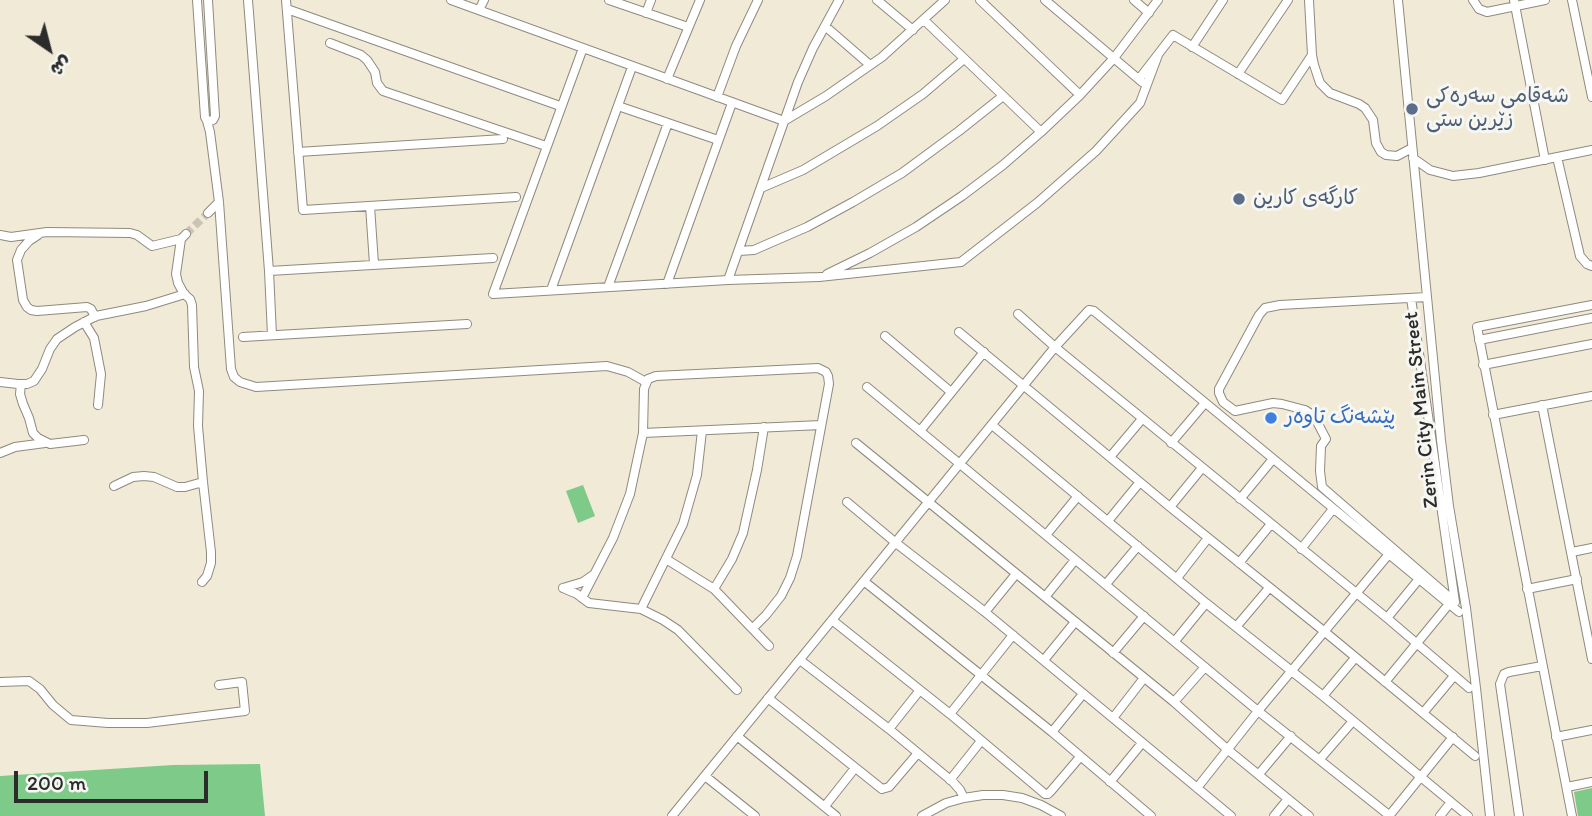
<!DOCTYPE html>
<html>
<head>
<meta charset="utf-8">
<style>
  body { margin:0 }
  #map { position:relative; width:1592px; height:816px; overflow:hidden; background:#f1ead6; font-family:Itim,"Playpen Sans Arabic",sans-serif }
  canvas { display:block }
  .north { position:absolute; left:14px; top:14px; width:70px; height:70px; -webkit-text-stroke:5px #f6f6f2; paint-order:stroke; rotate:145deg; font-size:19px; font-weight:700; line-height:28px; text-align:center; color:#2b2b2b }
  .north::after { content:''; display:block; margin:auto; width:24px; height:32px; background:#2b2b2b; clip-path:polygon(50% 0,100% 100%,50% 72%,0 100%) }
  .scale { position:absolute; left:14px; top:771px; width:194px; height:32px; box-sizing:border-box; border:4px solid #2b2b2b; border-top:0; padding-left:9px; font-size:21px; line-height:24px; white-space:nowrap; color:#2b2b2b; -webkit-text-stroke:5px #f6f6f2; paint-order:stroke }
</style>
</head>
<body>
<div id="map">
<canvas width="1592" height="816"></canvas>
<div class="north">ش</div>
<div class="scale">200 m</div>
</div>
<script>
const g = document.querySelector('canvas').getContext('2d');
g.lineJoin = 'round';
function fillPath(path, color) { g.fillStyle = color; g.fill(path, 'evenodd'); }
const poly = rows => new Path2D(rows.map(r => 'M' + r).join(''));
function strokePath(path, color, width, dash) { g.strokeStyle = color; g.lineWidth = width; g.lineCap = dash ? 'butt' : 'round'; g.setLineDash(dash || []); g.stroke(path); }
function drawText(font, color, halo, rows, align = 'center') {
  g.font = font + ' Itim,"Playpen Sans Arabic",sans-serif'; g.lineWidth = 6; g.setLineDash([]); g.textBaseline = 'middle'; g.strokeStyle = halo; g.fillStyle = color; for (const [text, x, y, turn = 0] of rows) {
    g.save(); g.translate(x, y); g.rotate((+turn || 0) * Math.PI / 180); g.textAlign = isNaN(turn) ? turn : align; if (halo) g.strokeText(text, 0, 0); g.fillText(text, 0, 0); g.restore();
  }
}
const green = poly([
  [583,485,595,516,578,523,566,491],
  [260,764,265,816,0,816,0,776,173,765],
  [1592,788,1592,816,1578,816,1574,792]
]);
const minorTunnel = poly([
  [186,234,208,213]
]);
const minor = poly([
  [197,0,205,117,207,121,209,121,213,120,215,116,208,0],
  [248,0,269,271,272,335],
  [286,0,303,210,516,197],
  [451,0,784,121,826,96,882,57,945,0],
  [609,0,688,27],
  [877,0,913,30],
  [980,0,1080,95],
  [1045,0,1142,82],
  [1134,0,1149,13],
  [1309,0,1312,55,1314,65,1320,83,1330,93,1359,104,1365,108,1373,120,1376,143,1381,152,1386,155,1397,156,1412,148],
  [1398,0,1441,440,1449,506,1466,608,1476,688,1490,816],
  [1473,0,1479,9,1487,12,1545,0],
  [1514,0,1545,160],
  [1572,0,1592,97],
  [287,9,560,106],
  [479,10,484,0],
  [646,13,651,0],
  [924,20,1041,132],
  [825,26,870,65],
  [330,43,361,55,367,60,375,72,377,83,383,91,546,146],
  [1192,47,1223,0],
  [583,48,493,294,728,280,819,277,961,262,1037,203,1096,151,1140,103,1158,55],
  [1238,74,1288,0],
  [667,79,700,0],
  [1139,79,1173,35,1282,100,1312,55],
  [717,97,736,46,758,0],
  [618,106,718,140],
  [207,121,210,132,219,202,231,369,234,377,240,382,256,387,607,366,628,372,646,382],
  [298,152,503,139],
  [1557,157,1580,256,1587,264,1592,266],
  [1413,158,1430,170,1453,176,1479,173,1592,150],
  [761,188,803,170,877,126,923,94,964,59],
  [370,206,374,264],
  [208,213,219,202],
  [0,235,11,237,47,232,130,233,137,235,152,246,181,239,186,234],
  [38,235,29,241,21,250,17,260,23,300,27,307,31,310,37,311,87,307,91,309,95,317],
  [181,239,176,274,178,283,184,294,190,299,192,305,194,367,199,391,198,426,203,482,211,552,211,563,207,576,202,582],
  [739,251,754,250,770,243,807,227,853,202,902,173,959,131,1003,96],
  [269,271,493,258],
  [827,274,870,253,916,227,962,196,1003,165,1041,132,1080,95,1114,58,1158,0],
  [728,280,798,82,813,48,839,0],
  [667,284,732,103],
  [608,287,668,123],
  [551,290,632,67],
  [1411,298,1455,602,1322,487,1320,471,1321,446,1326,439,1314,416,1305,410,1282,404,1273,403,1235,411,1223,402,1219,393,1219,389,1259,315,1265,308,1280,305,1427,297],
  [1018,314,1055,347,1387,618,1469,688],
  [84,322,94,338,101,374,98,405],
  [959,332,1170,507,1325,632,1475,756],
  [885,336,951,392],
  [243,337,467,324],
  [1479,340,1592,318],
  [1483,365,1592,344],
  [0,382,18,384,27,384,34,381,42,369,50,349,57,339,75,327,96,316,146,306,185,294],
  [21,384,20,394,23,404,29,418,33,433,38,438,50,444,84,440],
  [867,387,1258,711,1390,816],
  [1542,405,1592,659],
  [1493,415,1592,396],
  [992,425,1206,603,1323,696,1468,816],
  [920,431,984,352],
  [643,433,821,425],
  [856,443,1174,702,1227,749,1309,816],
  [1171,443,1205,403],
  [0,453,15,447,45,443],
  [1110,457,1142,419],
  [114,486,133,477,144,476,154,477,177,487,185,487,203,482],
  [1240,499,1273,459],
  [847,502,896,543,985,612,1231,816],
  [1170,507,1202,468],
  [1108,521,1140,482],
  [1046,535,1078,496],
  [1301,549,1333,509],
  [1572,552,1592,548],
  [666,559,714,589,769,646],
  [1239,563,1271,524],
  [1177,578,1208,538],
  [865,582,1052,732,1151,816],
  [1106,584,1138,546],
  [563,588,577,594,589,603,641,609,663,620,678,630,737,690],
  [563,588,583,582,593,575],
  [714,589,732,559,743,533,757,470,764,427],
  [1527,589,1577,579],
  [1045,597,1075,560],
  [582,598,613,538,630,494,643,433,644,389,648,379,656,376,818,368,826,372,828,376,829,384,797,556,790,578,781,596,766,615,753,628],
  [641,609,683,524,697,475,702,431],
  [985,612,1016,574],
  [1387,618,1419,579],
  [832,620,950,714,1045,794,1048,794,1051,791,1080,757],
  [1236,627,1269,588],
  [1175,641,1206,603],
  [1113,653,1144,616],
  [800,660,889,729,953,782,960,790,964,798],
  [1044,660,1075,622],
  [0,682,29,681,40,689,53,705,71,720,108,723,147,723,245,711,242,682,219,685],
  [1385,682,1449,604],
  [1323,696,1355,658],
  [768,698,882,789,889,787,918,753],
  [1174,702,1205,667],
  [1423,713,1454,676],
  [950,714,1013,635],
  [1113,718,1144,678],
  [889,729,920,690],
  [1052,732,1083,694],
  [737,736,836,816],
  [1556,737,1592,730],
  [1320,759,1353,721],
  [1259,774,1291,736],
  [705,776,755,816],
  [950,780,981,741],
  [1110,782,1142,743],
  [1567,787,1592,782],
  [1197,788,1258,711,1389,554],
  [825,806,855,768],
  [672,816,1055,347,1089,310,1094,311,1459,612],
  [922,816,946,803,964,798,983,795,1003,795,1022,798,1041,805,1061,816],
  [1274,816,1288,799],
  [1389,816,1453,737],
  [1440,816,1451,802],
  [1519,816,1500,684,1504,674,1509,672,1542,666],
  [1572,816,1477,327,1592,305]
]);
const markers = [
  [1412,109,7,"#5c6f8a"],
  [1239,199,7,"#5c6f8a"],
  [1271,418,7,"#3f7fe0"]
];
const serviceNames = [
  ["شەقامی سەرەکی",1426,97],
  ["زێرین ستی",1426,121],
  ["کارگەی کارین",1253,199]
];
const streetNames = [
  ["Zerin City Main Street",1422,410,-96]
];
const shopNames = [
  ["پێشەنگ تاوەر",1285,418]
];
fillPath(green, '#7eca88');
strokePath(minorTunnel, '#c9c4b4', 8, [8, 4]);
strokePath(minor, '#8e8a80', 10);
strokePath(minor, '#fff', 8);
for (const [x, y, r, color] of markers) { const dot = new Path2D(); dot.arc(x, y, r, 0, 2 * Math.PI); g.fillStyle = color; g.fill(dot); strokePath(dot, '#f6f6f2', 2.5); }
drawText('21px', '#4e5e75', '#f6f6f2', serviceNames, 'left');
drawText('21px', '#2b2b2b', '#f6f6f2', streetNames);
drawText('21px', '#366cbe', '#f6f6f2', shopNames, 'left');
</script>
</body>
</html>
